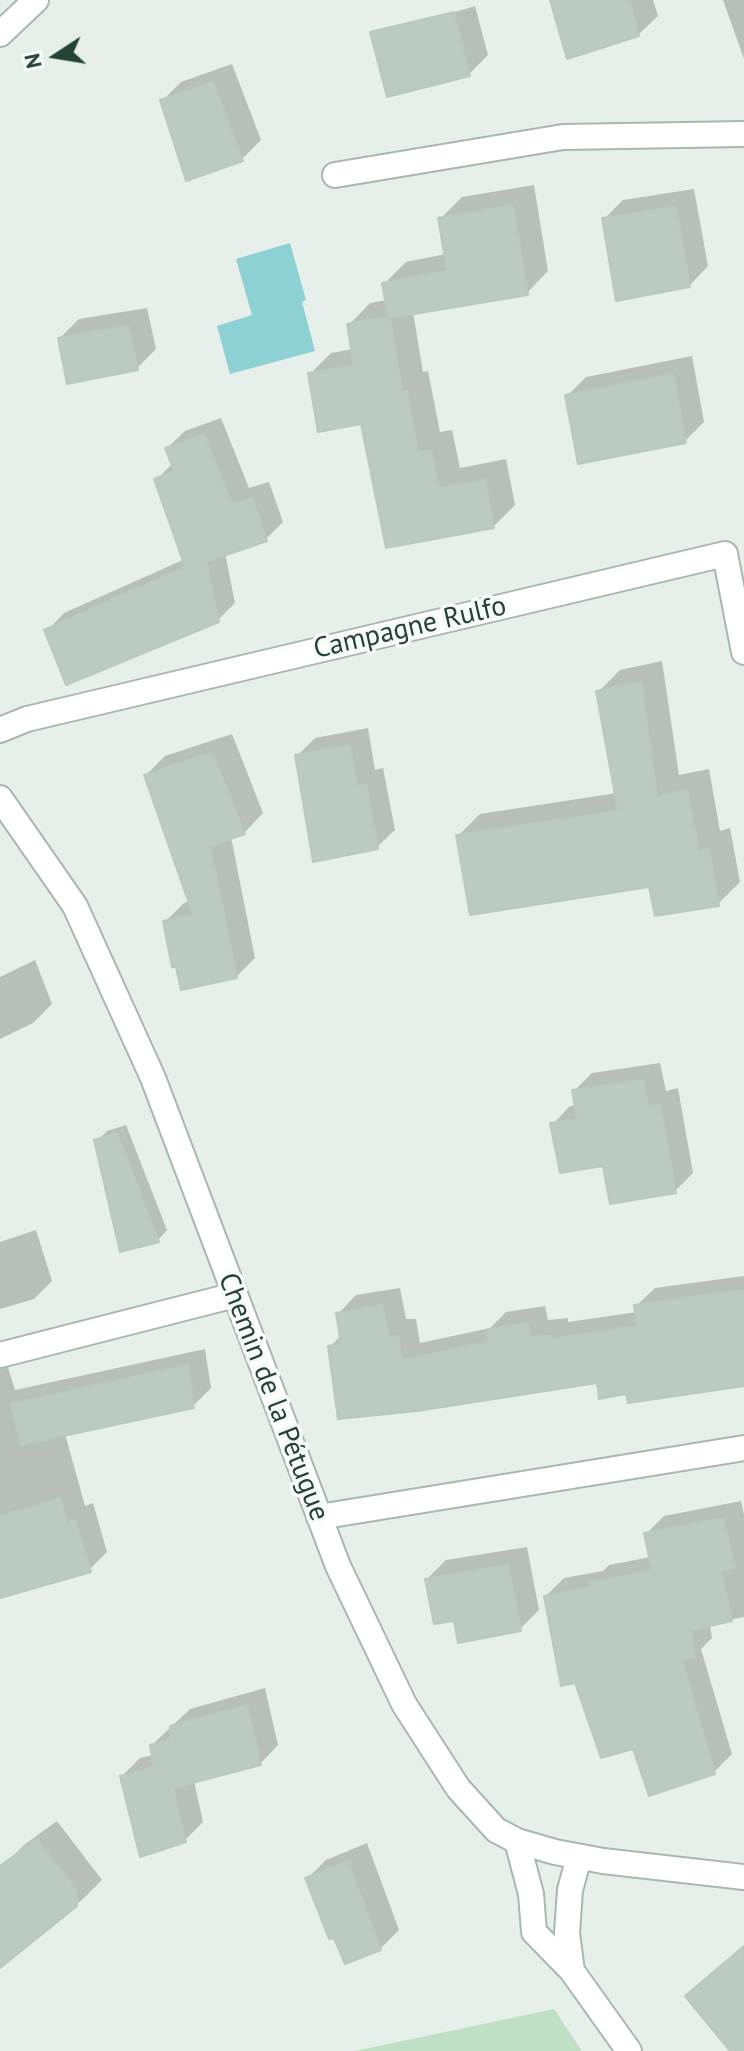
<!DOCTYPE html>
<html>
<head>
<meta charset="utf-8">
<style>
  body { margin:0 }
  #map { position:relative; width:744px; height:2051px; overflow:hidden; background:#e6efea; font-family:"PT Sans",sans-serif }
  canvas { display:block }
  .north { position:absolute; left:16px; top:16px; width:80px; height:80px; -webkit-text-stroke:6px #f7fbf8; paint-order:stroke; rotate:258deg; font-size:22px; font-weight:700; line-height:32px; text-align:center; color:#244236 }
  .north::after { content:''; display:block; margin:auto; width:28px; height:36px; background:#244236; clip-path:polygon(50% 0,100% 100%,50% 72%,0 100%) }
</style>
</head>
<body>
<div id="map">
<canvas width="744" height="2051"></canvas>
<div class="north">N</div>
</div>
<script>
const g = document.querySelector('canvas').getContext('2d');
g.lineJoin = 'round';
function fillPath(path, color) { g.fillStyle = color; g.fill(path, 'evenodd'); }
const poly = rows => new Path2D(rows.map(r => 'M' + r).join(''));
function strokePath(path, color, width, dash) { g.strokeStyle = color; g.lineWidth = width; g.lineCap = dash ? 'butt' : 'round'; g.setLineDash(dash || []); g.stroke(path); }
function drawText(font, color, halo, rows, align = 'center') {
  g.font = font + ' "PT Sans",sans-serif'; g.lineWidth = 7; g.setLineDash([]); g.textBaseline = 'middle'; g.strokeStyle = halo; g.fillStyle = color; for (const [text, x, y, turn = 0] of rows) {
    g.save(); g.translate(x, y); g.rotate((+turn || 0) * Math.PI / 180); g.textAlign = isNaN(turn) ? turn : align; if (halo) g.strokeText(text, 0, 0); g.fillText(text, 0, 0); g.restore();
  }
}
const green = poly([
  [554,2009,582,2051,355,2051]
]);
const water = poly([
  [290,243,306,300,302,302,315,351,230,374,217,326,252,315,236,259]
]);
const shadow = poly([
  [559,0,653,0,658,16,638,35],
  [723,0,744,0,744,59],
  [475,6,488,55,469,74,396,30],
  [232,64,261,140,242,159,162,101,181,82],
  [534,185,548,271,527,293,413,312,423,372,428,371,440,432,452,430,460,468,506,459,515,505,493,527,388,546,363,421,310,374,331,353,353,349,349,325,370,303,387,300,385,283,406,262,446,254,440,219,462,197],
  [694,189,708,266,689,286,604,219,623,200],
  [147,308,156,349,137,368,60,338,79,319],
  [692,356,704,422,685,441,567,396,586,377],
  [221,418,249,488,269,482,283,522,266,539,225,553,235,603,218,620,47,631,64,613,185,559,157,479,173,463,167,448,185,431],
  [662,661,679,775,709,769,720,831,730,828,740,882,718,904,459,835,480,814,617,793,598,692,620,670],
  [368,728,375,770,383,768,395,830,377,847,297,756,315,738],
  [232,734,263,813,244,833,231,837,255,958,236,977,165,922,184,903,190,901,146,775,165,756],
  [35,960,52,1004,33,1023,0,1039,0,977],
  [660,1063,666,1091,678,1088,693,1173,675,1191,604,1164,553,1124,570,1106,577,1105,574,1091,592,1073],
  [126,1125,167,1230,158,1240,97,1141,107,1131],
  [36,1230,52,1281,34,1299,0,1309,0,1242],
  [744,1276,744,1384,628,1392,599,1380,416,1409,330,1347,341,1335,338,1314,356,1295,400,1288,406,1319,416,1319,420,1343,490,1328,506,1312,545,1306,548,1320,568,1318,568,1322,637,1312,636,1306,655,1288],
  [0,1342,15,1390,205,1349,211,1388,193,1406,65,1434,85,1506,93,1503,107,1552,89,1570,0,1596],
  [741,1501,744,1515,744,1617,710,1624,712,1638,701,1649,732,1754,714,1772,635,1746,546,1596,564,1578,603,1571,609,1565,651,1557,646,1534,664,1516],
  [527,1547,539,1610,520,1629,456,1618,427,1579,446,1560],
  [265,1688,278,1745,260,1764,194,1781,203,1822,185,1840,122,1776,140,1758,154,1755,152,1745,190,1709],
  [57,1821,102,1880,83,1899,7,1960,0,1950,0,1874,5,1864,24,1845],
  [367,1843,399,1930,380,1949,307,1879,326,1860]
]);
const building = poly([
  [550,0,629,0,639,36,567,59,550,0],
  [454,12,470,76,387,97,370,32,454,12],
  [213,82,243,161,186,181,160,100,213,82],
  [513,205,528,295,390,318,402,392,407,391,418,452,431,450,439,488,485,480,494,528,386,548,361,424,318,432,308,373,354,366,347,324,388,317,382,283,447,271,438,218,513,205],
  [676,207,690,287,616,301,602,218,676,207],
  [128,326,138,370,67,384,58,338,128,326],
  [673,374,686,443,578,464,565,395,673,374],
  [204,434,232,504,252,498,267,541,206,562,219,622,66,685,44,630,185,567,154,479,174,471,165,448,204,434],
  [641,682,657,796,687,790,699,851,709,848,719,906,655,916,649,887,470,915,456,835,618,811,596,691,641,682],
  [350,745,357,786,366,784,378,849,313,862,295,755,350,745],
  [212,752,245,834,210,846,237,978,181,990,176,967,172,967,163,921,193,915,144,775,212,752],
  [643,1080,648,1107,660,1105,676,1193,610,1204,603,1166,560,1173,550,1123,577,1119,572,1090,643,1080],
  [117,1133,159,1242,120,1252,94,1140,117,1133],
  [744,1290,744,1386,628,1403,626,1394,599,1399,597,1383,417,1411,338,1419,328,1346,341,1344,336,1313,382,1305,389,1337,398,1336,402,1360,488,1342,486,1330,528,1323,531,1337,550,1336,551,1339,637,1326,634,1305,744,1290],
  [188,1365,194,1408,21,1445,11,1404,188,1365],
  [60,1498,67,1523,75,1520,91,1572,0,1598,0,1516,60,1498],
  [723,1518,735,1568,721,1571,732,1621,691,1630,695,1658,682,1660,715,1774,649,1796,633,1749,601,1758,575,1683,561,1686,544,1596,590,1587,589,1582,652,1571,644,1533,723,1518],
  [508,1565,521,1631,458,1643,454,1621,434,1624,425,1579,508,1565],
  [247,1705,261,1765,173,1788,186,1842,140,1857,120,1776,154,1767,150,1745,171,1739,170,1726,247,1705],
  [37,1839,77,1891,77,1906,0,1968,0,1866,37,1839],
  [348,1861,381,1950,345,1964,334,1938,329,1939,305,1878,348,1861],
  [744,1946,744,2051,730,2051,685,1996,744,1946]
]);
const minor = poly([
  [0,34,36,0],
  [335,175,563,137,744,134],
  [0,730,27,719,725,554,744,652],
  [0,798,75,906,153,1078,338,1566,404,1704,458,1788,496,1830,517,1841,555,1852,603,1861,744,1877],
  [0,1355,235,1295],
  [319,1517,744,1448],
  [517,1841,531,1894,534,1932,572,1971,567,1933,570,1890,579,1857],
  [572,1971,629,2051]
]);
const streetNames = [
  ["Campagne Rulfo",410,628,-13],
  ["Chemin de la Pétugue",273,1397,69]
];
fillPath(green, '#bfe0c4');
fillPath(water, '#8ed1d4');
fillPath(shadow, '#0003');
fillPath(building, '#bbcac2');
strokePath(building, '#b8c9c0', 2);
strokePath(minor, '#a8b8b0', 28);
strokePath(minor, '#fff', 24);
drawText('28px', '#244236', '#f7fbf8', streetNames);
</script>
</body>
</html>
